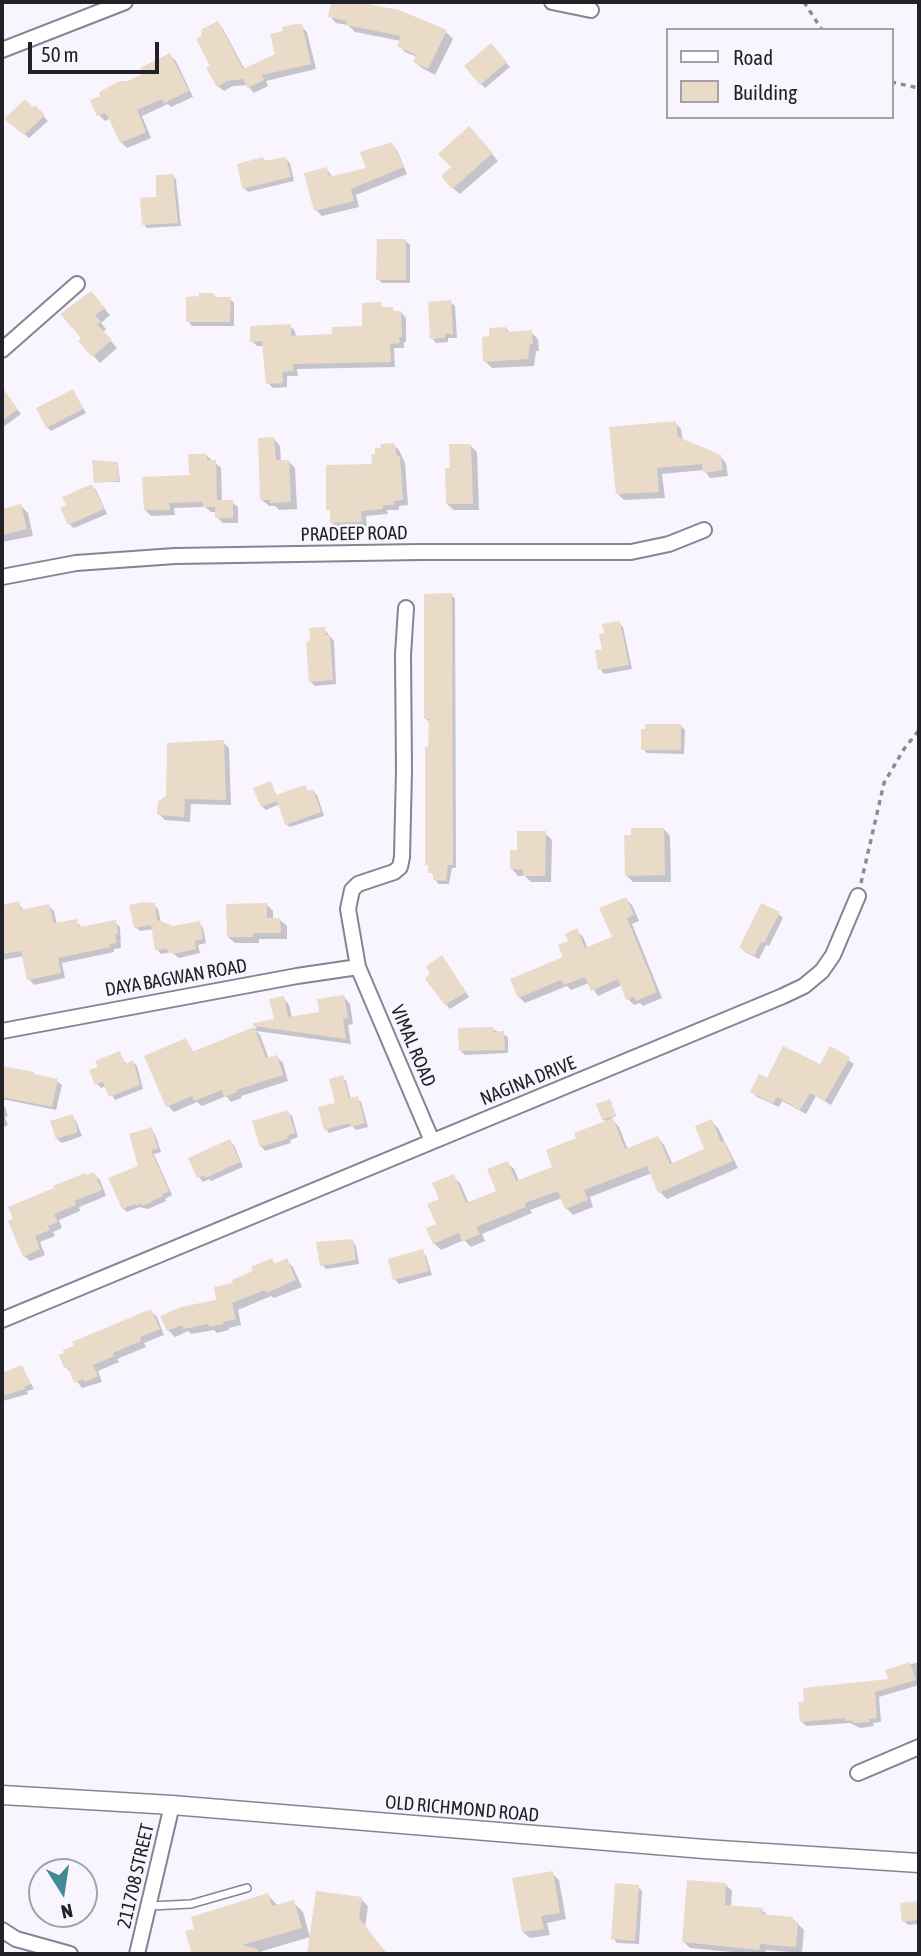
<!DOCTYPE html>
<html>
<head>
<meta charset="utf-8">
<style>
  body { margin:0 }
  #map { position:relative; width:921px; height:1956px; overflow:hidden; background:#f8f5fe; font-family:"Asap Condensed",sans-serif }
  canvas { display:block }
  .frame { position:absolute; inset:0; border:4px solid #232128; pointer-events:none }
  .legend { position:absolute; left:666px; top:28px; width:228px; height:91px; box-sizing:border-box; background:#f8f5fe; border:2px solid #a3a0a8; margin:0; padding:9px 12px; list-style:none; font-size:21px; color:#232128 }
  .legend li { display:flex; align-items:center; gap:14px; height:35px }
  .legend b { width:35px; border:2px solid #a3a0a8 }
  .north { position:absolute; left:28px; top:1858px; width:70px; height:70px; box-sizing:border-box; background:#f8f5fe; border:2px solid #a3a0a8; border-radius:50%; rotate:168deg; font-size:19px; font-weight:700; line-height:28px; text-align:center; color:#232128 }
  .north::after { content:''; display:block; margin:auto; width:24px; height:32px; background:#448a94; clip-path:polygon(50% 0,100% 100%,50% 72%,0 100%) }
  .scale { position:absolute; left:28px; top:42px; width:131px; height:32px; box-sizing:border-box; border:4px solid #232128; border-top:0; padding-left:9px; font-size:21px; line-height:24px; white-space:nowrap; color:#232128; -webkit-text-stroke:5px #f8f5fe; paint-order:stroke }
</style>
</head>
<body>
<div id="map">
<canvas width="921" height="1956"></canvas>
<div class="frame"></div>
<ul class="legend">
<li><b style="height:9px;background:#fff"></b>Road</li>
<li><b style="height:19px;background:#eadac8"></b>Building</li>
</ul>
<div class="north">N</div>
<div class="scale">50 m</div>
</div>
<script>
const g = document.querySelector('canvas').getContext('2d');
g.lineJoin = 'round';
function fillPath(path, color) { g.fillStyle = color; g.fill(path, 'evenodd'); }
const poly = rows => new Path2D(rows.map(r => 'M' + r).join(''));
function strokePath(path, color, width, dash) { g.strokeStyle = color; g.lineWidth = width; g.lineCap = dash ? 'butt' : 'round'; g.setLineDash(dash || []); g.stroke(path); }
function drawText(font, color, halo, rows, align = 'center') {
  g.font = font + ' "Asap Condensed",sans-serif'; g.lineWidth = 5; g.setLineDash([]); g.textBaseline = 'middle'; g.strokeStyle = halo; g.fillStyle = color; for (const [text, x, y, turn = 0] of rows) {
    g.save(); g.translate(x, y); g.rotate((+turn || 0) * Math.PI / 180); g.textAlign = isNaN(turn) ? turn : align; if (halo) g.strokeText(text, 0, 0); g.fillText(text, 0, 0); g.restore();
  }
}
const shadow = poly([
  [333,2,360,2,399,12,446,32,453,39,435,75,422,68,415,62,417,57,405,52,399,45,401,41,355,32,348,25,336,23,330,16],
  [217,23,223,29,245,70,277,55,301,26,307,32,316,69,266,81,268,86,254,93,247,85,233,86,224,91,218,86,212,66],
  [495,49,510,67,485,88,481,84],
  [170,55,176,61,193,97,171,107,168,104,142,116,151,138,127,148,121,142,111,118,105,121,99,115],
  [35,107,48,121,29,138,7,119],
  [476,135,498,161,460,194,453,188,453,168],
  [391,144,397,150,407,174,356,195,359,207,322,216,316,210,327,169,333,178,369,169],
  [263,159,267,162,286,159,290,163,294,181,248,192,244,188],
  [173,176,176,180,181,226,147,228,144,224],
  [406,241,410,245,410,283,382,283,378,279],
  [214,295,217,299,230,299,234,303,234,326,192,326,188,321],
  [97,300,110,315,101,323,106,329,103,332,117,348,100,363,80,341],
  [450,302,455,306,457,338,448,338,448,342,436,343,432,338],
  [380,304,384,309,401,312,406,318,406,342,404,342,404,348,394,348,395,367,297,369,298,376,287,376,287,387,273,388,268,383,264,346,257,346,252,341,290,326,295,331,296,337,334,336,364,328],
  [506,328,510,333,531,332,538,339,539,351,536,351,534,366,492,368,485,361,491,338],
  [73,391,86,413,51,431,47,427],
  [4,393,21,414,2,428,2,395],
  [675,423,681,429,683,441,720,456,726,463,728,476,710,478,704,470,662,474,665,498,624,500,618,494],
  [274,439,280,446,281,462,288,461,295,468,297,509,279,510,275,506,269,506,262,500],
  [393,445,399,450,405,463,408,505,399,506,399,510,387,510,388,514,366,516,367,527,338,528,332,523,332,513,328,509],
  [470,445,477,452,479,510,454,510,447,504,452,470],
  [207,456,221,468,222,502,232,502,238,507,238,523,223,523,217,517,217,512,211,512,205,507,174,508,175,515,151,516,145,510,190,476],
  [118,463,120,482,95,482],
  [92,486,96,490,107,514,74,528,69,524],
  [21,506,28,513,33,536,2,542,2,510],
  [452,595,455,599,456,868,452,868,449,884,438,884,427,864,431,723,426,719],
  [619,623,623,627,632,669,604,674,600,669,604,650],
  [324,629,334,641,336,684,315,686,310,681],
  [681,726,685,730,684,754,647,753,643,749],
  [223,742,229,748,231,805,191,804,190,822,165,820,159,814,168,797],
  [270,783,277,796,305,787,309,793,313,791,317,795,324,816,290,827,286,824,280,804,266,810,262,806],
  [664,829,670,836,671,882,633,882,626,875,633,836],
  [545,833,552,840,551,882,531,882,525,876,518,876,512,869,519,852],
  [626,899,632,905,639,921,632,924,662,998,643,1006,640,1003,634,1005,628,999,622,985,598,996,589,983,571,990,567,986,525,1003,519,997,565,958,577,931,583,937,588,949,614,938],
  [18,903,24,911,49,906,54,911,57,925,76,921,82,928,115,922,120,927,121,948,114,949,114,952,62,963,65,978,34,985,29,979,24,956,2,960,2,906],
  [266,904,273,911,273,920,280,920,287,926,287,939,259,939,259,943,235,943,228,937],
  [154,905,158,909,161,923,173,928,199,923,203,928,206,943,198,945,200,953,179,958,171,952,161,954,157,949,154,929,140,931,135,927],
  [779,914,783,918,769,946,766,945,759,959,745,952,741,948],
  [446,962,469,997,450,1009,446,1004],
  [344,997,350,1004,353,1024,348,1025,351,1044,256,1031,260,1035,269,1059,277,1057,283,1063,288,1081,241,1096,242,1098,231,1102,226,1096,202,1106,197,1102,174,1112,168,1106,146,1057,186,1040,194,1053,257,1028,254,1025,276,1021,283,998,289,1005,292,1018,321,1013],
  [493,1029,508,1037,508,1053,465,1055,460,1050],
  [831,1048,854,1064,831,1105,816,1096,806,1114,782,1101,779,1107,757,1097,752,1092,768,1080,820,1066],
  [119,1053,127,1065,133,1062,137,1066,143,1089,115,1100,106,1086,101,1088,97,1084,100,1068],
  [33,1073,36,1076,57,1081,62,1085,56,1110,2,1099,8,1116,5,1117,8,1125,2,1128,2,1085],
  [342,1077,346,1081,351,1100,357,1098,361,1102,368,1127,356,1130,352,1126,329,1133,326,1129,337,1104],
  [611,1103,616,1116,611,1118,619,1127,628,1150,658,1138,664,1145,673,1165,706,1150,711,1121,718,1128,738,1168,667,1199,660,1192,652,1173,590,1197,593,1207,573,1215,566,1208,562,1198,530,1210,532,1213,482,1234,485,1241,471,1247,464,1240,441,1250,434,1243,441,1200,453,1177,460,1183,469,1204,499,1192,507,1163,514,1169,519,1181,555,1168,579,1139,606,1122,603,1119],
  [287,1112,292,1116,298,1137,290,1140,291,1143,265,1151,261,1146],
  [72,1116,76,1121,82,1136,62,1143,57,1139,52,1123],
  [151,1129,155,1134,161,1152,154,1154,172,1195,165,1199,166,1201,148,1209,139,1207,127,1212,123,1208],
  [229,1141,234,1145,243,1167,211,1181,209,1179,203,1182,199,1177],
  [94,1174,100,1180,106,1196,79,1207,80,1211,59,1220,62,1228,53,1232,55,1236,40,1242,45,1255,30,1261,24,1256,10,1222],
  [352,1241,356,1246,359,1264,326,1269,322,1265],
  [422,1251,426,1256,432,1275,399,1284,395,1279],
  [271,1260,276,1265,286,1260,293,1267,302,1287,274,1298,271,1296,238,1310,241,1325,229,1328,229,1330,217,1333,214,1330,191,1334,188,1331,175,1337,168,1330,218,1302,236,1284],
  [151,1311,157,1317,164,1335,144,1343,146,1347,117,1359,119,1362,98,1371,102,1382,82,1388,66,1367,66,1354],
  [22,1367,34,1389,27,1391,28,1394,3,1401,2,1375],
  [919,1662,919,1685,879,1697,881,1722,873,1723,874,1726,860,1728,850,1723,806,1726,801,1721,890,1680,887,1671],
  [552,1873,559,1880,566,1919,547,1923,550,1935,530,1938,523,1932],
  [726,1885,732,1891,731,1907,762,1910,769,1917,792,1918,804,1930,802,1953,766,1950,765,1954,752,1954,690,1948,684,1942],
  [638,1887,642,1891,639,1944,617,1943,613,1938],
  [268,1895,278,1906,293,1902,303,1912,310,1937,256,1953,258,1954,193,1953,196,1930],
  [361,1899,368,1906,365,1927,387,1954,344,1954,338,1946],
  [919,1902,919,1924,908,1925,904,1921,902,1905]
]);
const building = poly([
  [331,2,368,2,367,4,399,10,447,30,428,69,413,62,416,55,397,46,401,36,346,25,347,21,328,17],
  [218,21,243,69,275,54,270,34,283,31,282,27,296,24,302,24,311,64,262,75,264,80,247,88,243,79,227,81,217,87,206,68,210,66,196,39,201,36,202,29],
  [491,43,507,62,480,85,464,66],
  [170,53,189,91,164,103,162,99,137,110,146,132,120,143,109,119,105,113,97,116,90,100,100,96,99,92,120,81,127,81,143,74,140,68],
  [25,99,33,107,35,105,45,115,24,135,4,119],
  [469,126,493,153,452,189,441,176,451,167,438,154],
  [392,142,404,167,351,189,354,201,314,211,304,173,327,167,329,177,366,168,360,152],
  [263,157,264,161,286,157,291,177,242,189,237,164],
  [173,174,178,223,142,225,140,198,156,197,156,175],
  [377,239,406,239,406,280,376,280],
  [91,291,105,308,95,315,101,322,97,324,112,340,92,357,78,341,81,338,60,314],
  [199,293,214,293,214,297,231,297,230,322,186,322,186,297,199,296],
  [451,300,453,334,445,334,445,338,430,339,428,302],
  [381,302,381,307,393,307,393,311,401,311,402,337,399,337,400,343,390,344,391,362,293,364,293,371,282,372,283,383,266,384,262,341,250,342,250,326,291,324,291,336,332,334,332,327,362,326,362,303],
  [506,327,507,332,532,330,533,344,530,344,528,359,483,362,482,337,489,336,489,328],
  [2,387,18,409,2,421],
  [73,389,83,409,46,428,36,408],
  [676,421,678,437,721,455,723,470,703,473,702,464,657,468,659,492,616,494,609,427],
  [274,437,276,460,289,460,291,502,270,503,270,500,260,500,258,438],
  [394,443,397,456,400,456,403,500,394,501,394,505,383,505,383,509,361,511,362,522,330,523,330,510,326,510,326,465,372,464,371,455,375,454,375,448,381,448,380,444],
  [449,444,471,444,473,504,446,504,445,468,450,468],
  [188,454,207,454,207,460,216,460,217,500,233,500,233,518,215,518,215,507,203,507,203,502,169,503,170,510,144,510,142,477,189,475],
  [92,460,118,462,119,481,94,483],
  [92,484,104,509,68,525,60,508,66,505,62,497],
  [21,504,27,529,2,535,2,509],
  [452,593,453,865,448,865,446,881,433,880,433,873,428,873,428,865,425,865,425,747,428,747,429,719,424,719,424,594],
  [620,621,629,665,598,670,595,650,602,649,599,634,604,633,602,624],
  [325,627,326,635,330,635,333,680,309,682,306,643,310,640,309,628],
  [645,724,681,724,681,750,641,750,641,729,645,729],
  [224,740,226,800,185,799,184,817,157,815,158,801,166,796,167,743],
  [271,781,276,795,305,785,307,791,313,789,321,812,285,825,277,801,261,807,253,788],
  [631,828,664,828,665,875,625,876,624,835,631,835],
  [517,831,546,831,545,876,523,876,523,870,510,869,510,850,517,850],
  [626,897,634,915,627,918,657,992,636,1001,634,997,626,1000,618,979,591,991,585,977,564,985,561,980,518,998,510,979,563,957,558,945,568,941,565,934,577,928,585,948,612,937,599,908],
  [19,901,21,910,49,904,54,923,77,919,79,927,116,920,118,933,115,934,117,943,110,944,110,947,58,958,61,973,27,980,21,951,2,954,2,905],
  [142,902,155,903,157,920,173,926,200,921,203,939,195,941,196,949,173,954,165,949,155,950,151,925,134,928,129,905],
  [267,903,267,918,280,918,281,933,253,933,253,937,227,937,226,904],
  [761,903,780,912,764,943,761,942,754,956,739,948],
  [442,955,466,992,445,1005,425,979,430,973,426,966],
  [344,995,348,1018,343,1019,346,1039,253,1026,253,1023,274,1019,269,999,284,996,288,1017,319,1012,317,999],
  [254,1027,266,1058,277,1055,283,1075,236,1090,237,1092,224,1097,222,1090,194,1101,192,1096,166,1107,144,1056,186,1038,192,1052],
  [493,1027,494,1032,504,1031,505,1050,459,1051,458,1028],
  [783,1046,820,1064,830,1046,850,1057,825,1101,810,1093,800,1110,777,1097,773,1104,750,1092,759,1074,767,1078],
  [120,1051,125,1064,133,1060,140,1085,109,1097,103,1082,95,1085,89,1070,98,1067,95,1061],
  [2,1066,34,1072,34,1074,58,1079,52,1107,2,1097],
  [343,1075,349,1098,358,1096,365,1123,351,1127,350,1123,324,1130,318,1107,335,1103,329,1079],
  [610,1099,616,1115,602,1120,596,1104],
  [288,1110,295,1133,287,1136,288,1139,260,1147,252,1121],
  [73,1114,78,1132,56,1139,50,1121],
  [613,1118,625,1149,658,1136,670,1164,704,1149,695,1126,712,1119,721,1142,724,1141,733,1161,658,1193,647,1166,584,1190,588,1200,565,1209,558,1191,525,1203,526,1207,476,1227,480,1234,462,1242,459,1233,433,1244,426,1228,436,1224,427,1204,439,1199,432,1183,454,1174,466,1203,496,1191,487,1169,508,1161,516,1181,552,1167,546,1150,576,1138,574,1133],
  [152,1127,158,1149,151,1150,169,1191,162,1194,163,1196,142,1206,141,1203,136,1206,135,1204,122,1209,108,1178,138,1166,129,1134],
  [230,1139,240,1162,205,1178,204,1176,197,1178,188,1158],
  [94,1172,102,1190,74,1201,76,1205,54,1214,58,1222,48,1226,50,1230,35,1236,40,1249,23,1257,8,1221,13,1219,8,1207,54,1188,53,1186,85,1173,86,1175],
  [353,1239,356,1260,320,1266,316,1242],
  [423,1249,429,1271,393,1280,388,1259],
  [272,1258,274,1264,287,1258,296,1280,266,1293,265,1290,232,1303,236,1319,223,1322,223,1324,209,1327,208,1324,183,1329,182,1325,167,1331,160,1316,181,1307,216,1300,214,1287,233,1283,232,1280,253,1271,251,1267],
  [151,1309,160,1329,140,1337,141,1341,113,1353,114,1356,93,1365,98,1376,85,1382,83,1379,74,1383,68,1367,64,1368,59,1355,64,1353,63,1350,74,1346,72,1342],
  [22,1365,31,1384,24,1387,25,1389,2,1396,2,1373],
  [910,1662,916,1680,875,1692,877,1718,869,1719,870,1722,853,1723,852,1720,845,1721,845,1718,800,1722,798,1702,804,1701,803,1688,888,1679,885,1670],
  [553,1871,560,1913,541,1916,544,1929,522,1932,512,1878],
  [687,1880,726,1883,725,1905,763,1908,762,1914,793,1917,793,1921,798,1922,796,1947,760,1944,759,1950,682,1942],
  [615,1883,639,1885,635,1941,611,1939],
  [316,1891,362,1897,359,1918,387,1954,307,1954],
  [268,1893,272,1906,294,1900,302,1928,242,1945,258,1949,257,1954,192,1954,185,1931,194,1929,191,1917],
  [919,1901,919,1920,902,1922,900,1903]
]);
const path = poly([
  [804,2,822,30],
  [891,82,919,88],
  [861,883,884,783,904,749,919,730]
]);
const service = poly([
  [150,1906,191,1904,247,1888]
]);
const minor = poly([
  [552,2,591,10],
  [2,50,125,2],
  [2,350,77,284],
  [2,577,76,563,175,556,419,552,631,552,669,544,704,530],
  [406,608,403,655,404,770,402,857,400,867,394,872,358,884,352,890,348,909,358,967,432,1141],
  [2,1031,297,976,358,967],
  [2,1320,783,996,804,986,822,971,833,955,858,896],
  [858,1773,919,1747],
  [2,1930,16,1939,70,1954],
  [137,1954,172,1805]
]);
const tertiary = poly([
  [2,1795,172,1805,704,1849,919,1863]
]);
const streetNames = [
  ["PRADEEP ROAD",354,534,-1],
  ["DAYA BAGWAN ROAD",176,978,-10],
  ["VIMAL ROAD",413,1046,67],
  ["NAGINA DRIVE",528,1081,-22],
  ["OLD RICHMOND ROAD",462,1809,5],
  ["211708 STREET",136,1876,-77]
];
fillPath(shadow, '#0003');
fillPath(building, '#eadac8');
strokePath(service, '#888295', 10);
strokePath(minor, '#888295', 18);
strokePath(tertiary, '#888295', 21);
strokePath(path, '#8e8b93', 3.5, [5, 5]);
strokePath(service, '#fff', 7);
strokePath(minor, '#fff', 14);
strokePath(tertiary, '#fff', 18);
drawText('19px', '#232128', '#f8f5fe', streetNames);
</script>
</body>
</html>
